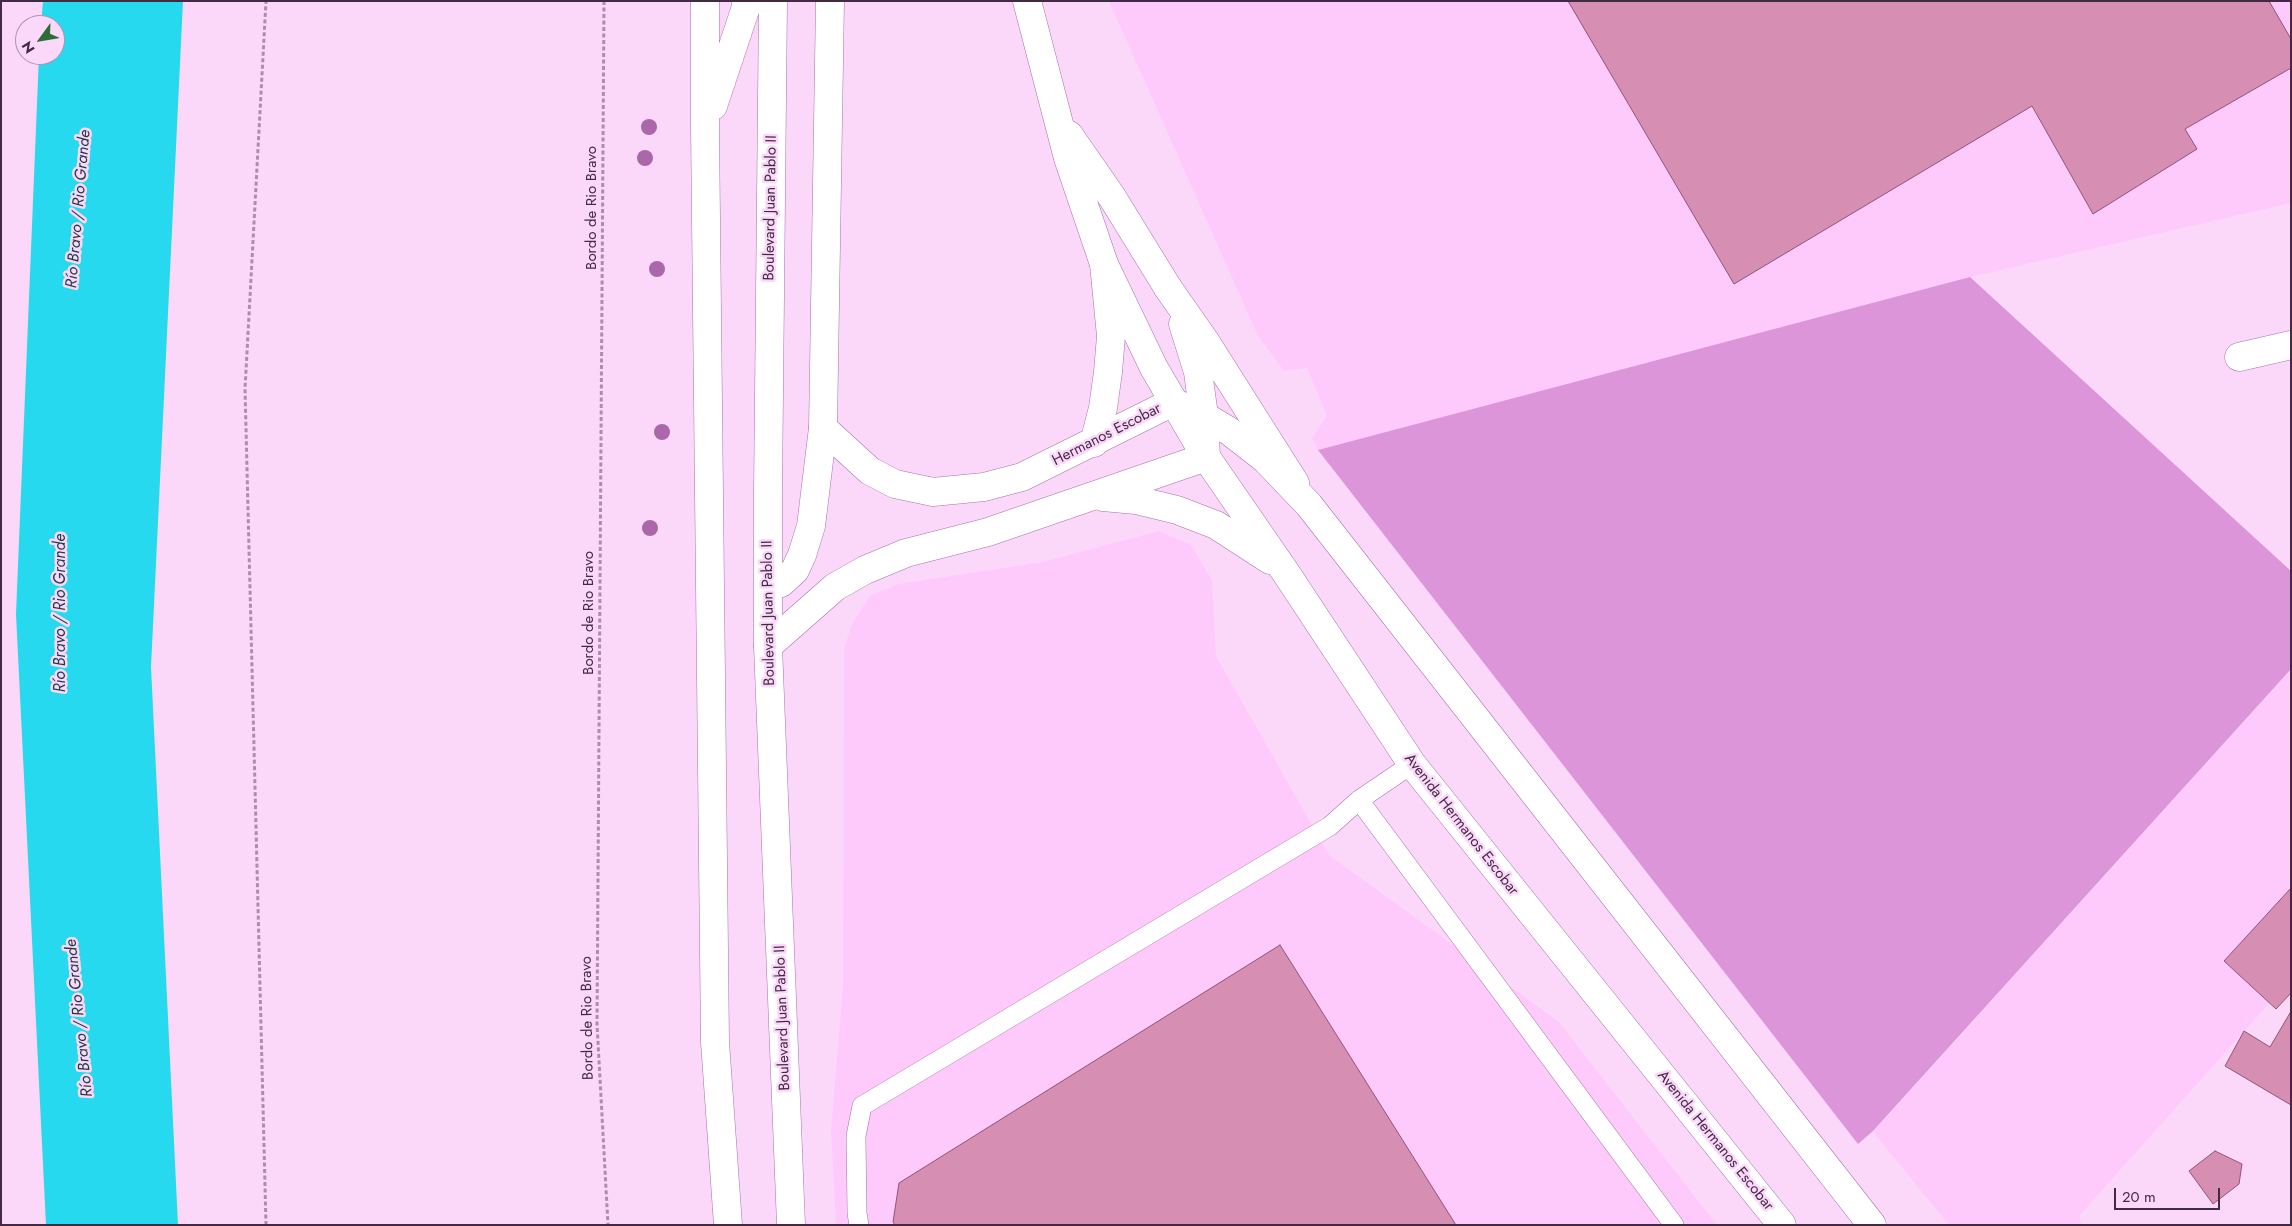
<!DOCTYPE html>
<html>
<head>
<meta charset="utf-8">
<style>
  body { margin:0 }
  #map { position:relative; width:2292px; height:1226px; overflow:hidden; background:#fbd8fa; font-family:Jost,sans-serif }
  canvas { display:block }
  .frame { position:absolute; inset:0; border:2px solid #422b42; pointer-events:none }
  .north { position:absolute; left:15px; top:15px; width:50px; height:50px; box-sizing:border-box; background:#fbd8fa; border:1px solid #b193b0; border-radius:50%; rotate:238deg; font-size:14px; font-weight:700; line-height:20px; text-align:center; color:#422b42 }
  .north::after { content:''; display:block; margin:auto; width:18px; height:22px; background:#2a6d38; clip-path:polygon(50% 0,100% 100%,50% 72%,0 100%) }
  .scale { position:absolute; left:2114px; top:1188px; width:106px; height:22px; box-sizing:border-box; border:2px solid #422b42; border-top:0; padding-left:6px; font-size:15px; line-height:18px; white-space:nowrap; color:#422b42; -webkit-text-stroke:4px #fbd8fa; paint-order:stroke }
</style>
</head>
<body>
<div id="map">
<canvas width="2292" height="1226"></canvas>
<div class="frame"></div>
<div class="north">N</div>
<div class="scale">20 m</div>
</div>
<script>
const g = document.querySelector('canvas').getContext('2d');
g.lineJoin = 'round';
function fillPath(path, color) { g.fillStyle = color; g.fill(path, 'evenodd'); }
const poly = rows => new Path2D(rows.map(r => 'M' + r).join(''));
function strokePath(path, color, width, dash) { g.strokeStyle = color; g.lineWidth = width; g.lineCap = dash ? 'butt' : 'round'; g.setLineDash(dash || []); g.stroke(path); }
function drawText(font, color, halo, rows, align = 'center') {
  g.font = font + ' Jost,sans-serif'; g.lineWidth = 5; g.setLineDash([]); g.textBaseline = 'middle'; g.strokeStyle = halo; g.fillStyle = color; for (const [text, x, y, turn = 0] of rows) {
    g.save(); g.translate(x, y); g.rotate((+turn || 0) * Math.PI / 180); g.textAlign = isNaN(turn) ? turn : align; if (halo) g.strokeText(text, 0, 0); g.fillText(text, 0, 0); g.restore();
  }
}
const built = poly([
  [1109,1,2291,1,2291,203,1970,277,1318,450,1312,438,1327,416,1307,368,1284,371,1258,336],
  [1159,531,1191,545,1212,580,1216,656,1329,855,1559,1022,1717,1225,836,1225,831,1130,843,987,844,649,852,624,870,596,898,584,1043,562],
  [2291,669,2291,979,2079,1216,2082,1225,1949,1225,1873,1132]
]);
const green = poly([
  [1970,277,2291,571,2291,669,1873,1131,1858,1144,1318,450]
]);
const water = poly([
  [43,1,183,1,151,667,178,1225,46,1225,16,614,39,55,55,55,55,25,41,25]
]);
const building = poly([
  [1568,1,2269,1,2291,39,2291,68,2185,129,2197,149,2093,214,2032,106,1734,284,1568,1],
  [2291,888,2291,993,2276,1009,2224,961,2291,888],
  [1280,945,1456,1225,895,1225,893,1222,899,1183,1280,945],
  [2290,1013,2291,1013,2291,1105,2225,1066,2244,1031,2270,1047,2290,1013],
  [2215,1151,2242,1164,2239,1184,2213,1204,2189,1171,2215,1151]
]);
const path = poly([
  [604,1,597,1024,608,1225],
  [266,1225,245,389,266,1]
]);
const service = poly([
  [1359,800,1674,1225],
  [859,1225,857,1213,856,1136,862,1106,1330,826,1359,800,1412,764]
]);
const minor = poly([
  [2239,357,2291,345]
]);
const tertiary = poly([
  [1027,1,1068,158,1104,264,1154,368,1206,457],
  [1069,135,1112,197,1168,288]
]);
const secondary = poly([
  [1168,288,1205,341,1295,483],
  [1183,324,1198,372,1204,416,1206,457]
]);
const primary = poly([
  [823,428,870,471,895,484,933,492,984,487,1022,477,1173,402,1204,416,1229,431,1265,459,1309,505,1872,1225],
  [1094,443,1103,408,1108,372,1111,336,1104,264],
  [1103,497,1136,500,1177,510,1216,525,1270,560],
  [768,646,835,587,865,570,906,553,988,532,1206,457,1286,573,1412,764,1782,1225]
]);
const trunk = poly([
  [705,1,705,128,715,1042,728,1225],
  [773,1,768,492,768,646,791,1225],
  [713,106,746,7,746,1],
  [768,586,781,583,795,570,802,555,811,526,823,428,830,1]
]);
const trees = [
  [649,127],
  [645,158],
  [657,269],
  [662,432],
  [650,528]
];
const streetNames = [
  ["Bordo de Rio Bravo",592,208,-90],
  ["Boulevard Juan Pablo II",771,208,-89],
  ["Hermanos Escobar",1107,435,-27],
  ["Bordo de Rio Bravo",589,613,-90],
  ["Boulevard Juan Pablo II",769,613,-91],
  ["Avenida Hermanos Escobar",1461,825,52],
  ["Bordo de Rio Bravo",588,1018,-91],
  ["Boulevard Juan Pablo II",783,1018,-92],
  ["Avenida Hermanos Escobar",1715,1141,51]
];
const waterNames = [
  ["Río Bravo / Rio Grande",79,209,-85],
  ["Río Bravo / Rio Grande",61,613,-90],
  ["Río Bravo / Rio Grande",80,1018,-96]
];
fillPath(built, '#fecafb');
fillPath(green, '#dd95da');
fillPath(water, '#26d9ef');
fillPath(building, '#d68eb3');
strokePath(building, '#955376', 1);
strokePath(service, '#a872a7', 20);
strokePath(minor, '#a872a7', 29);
strokePath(tertiary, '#a872a7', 29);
strokePath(secondary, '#a872a7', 29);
strokePath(primary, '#a872a7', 29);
strokePath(trunk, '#a872a7', 29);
strokePath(path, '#ac8eac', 3, [4, 2.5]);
strokePath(service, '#fff', 19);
strokePath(minor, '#fff', 28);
strokePath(tertiary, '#fff', 28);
strokePath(secondary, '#fff', 28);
strokePath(primary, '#fff', 28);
strokePath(trunk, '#fff', 28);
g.fillStyle = '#aa67aa';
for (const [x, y] of trees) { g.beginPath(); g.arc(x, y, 8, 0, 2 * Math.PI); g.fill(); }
drawText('15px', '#422b42', '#fbd8fa', streetNames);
drawText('italic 16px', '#193a3f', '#fbd8fa', waterNames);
</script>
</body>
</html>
